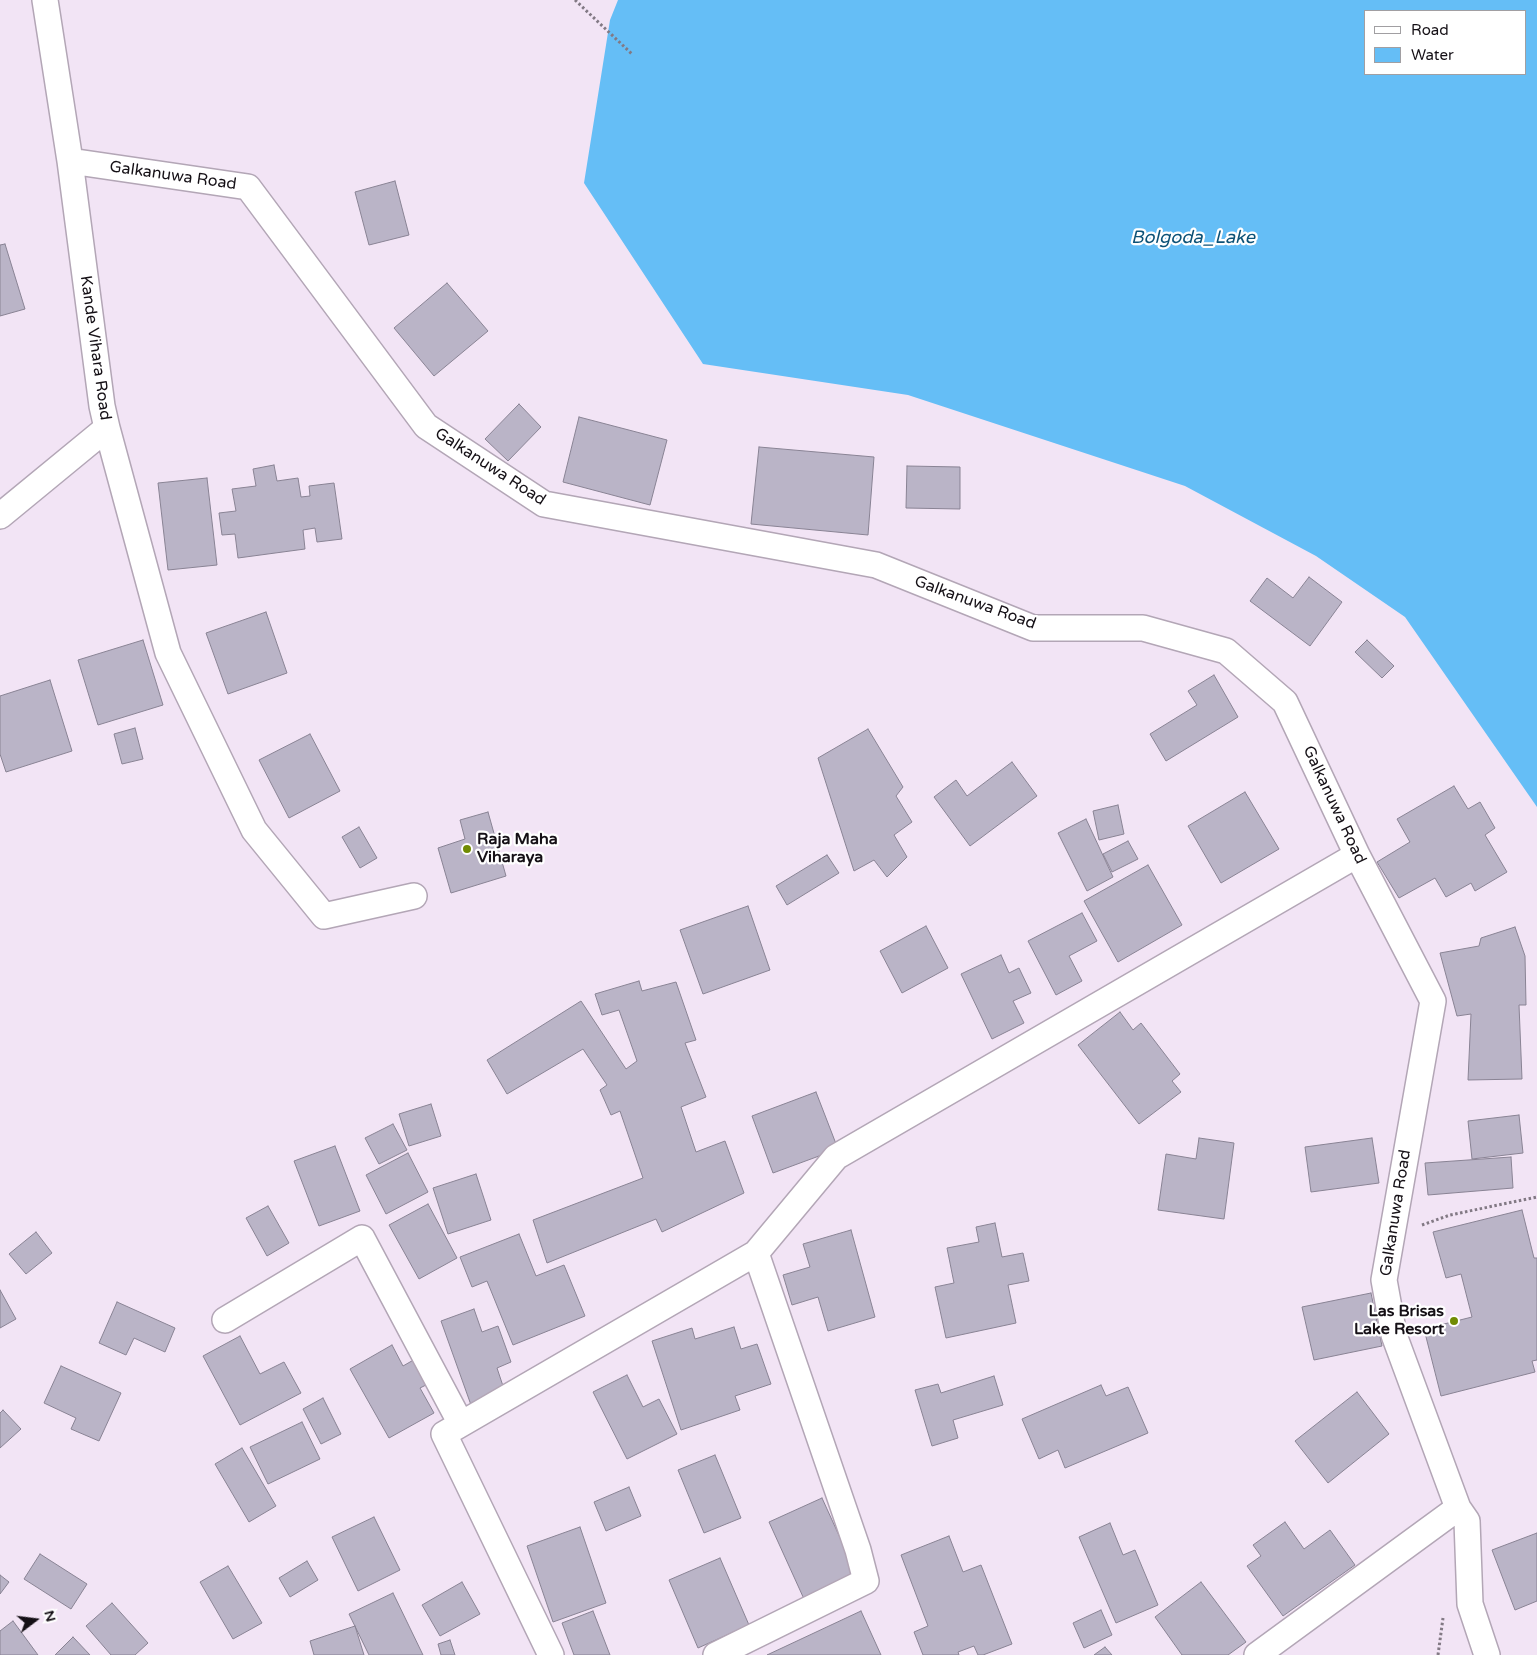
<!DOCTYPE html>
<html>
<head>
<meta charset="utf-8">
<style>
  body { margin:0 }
  #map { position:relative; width:1537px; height:1655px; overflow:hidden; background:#f2e4f5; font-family:"Varela Round",sans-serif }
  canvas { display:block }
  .legend { position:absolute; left:1364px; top:10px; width:162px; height:65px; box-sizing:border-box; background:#fff; border:1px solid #a19fa2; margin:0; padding:6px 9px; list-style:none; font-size:15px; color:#151016 }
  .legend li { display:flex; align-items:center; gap:10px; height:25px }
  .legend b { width:25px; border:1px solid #a19fa2 }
  .north { position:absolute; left:10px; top:1595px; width:50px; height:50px; -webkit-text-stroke:4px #fff; paint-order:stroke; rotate:75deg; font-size:14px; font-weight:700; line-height:20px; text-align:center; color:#151016 }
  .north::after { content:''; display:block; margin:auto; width:18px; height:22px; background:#151016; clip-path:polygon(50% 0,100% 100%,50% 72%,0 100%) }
</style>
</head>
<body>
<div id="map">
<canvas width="1537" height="1655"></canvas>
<ul class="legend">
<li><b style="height:6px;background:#fff"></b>Road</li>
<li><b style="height:14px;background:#65bef6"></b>Water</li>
</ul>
<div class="north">N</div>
</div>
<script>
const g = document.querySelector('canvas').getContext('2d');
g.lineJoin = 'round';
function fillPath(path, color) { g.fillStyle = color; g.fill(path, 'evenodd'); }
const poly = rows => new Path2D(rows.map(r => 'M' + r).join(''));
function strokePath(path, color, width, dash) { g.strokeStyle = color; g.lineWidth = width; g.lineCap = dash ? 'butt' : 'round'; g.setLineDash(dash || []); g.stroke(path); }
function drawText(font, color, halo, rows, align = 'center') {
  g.font = font + ' "Varela Round",sans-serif'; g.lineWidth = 4.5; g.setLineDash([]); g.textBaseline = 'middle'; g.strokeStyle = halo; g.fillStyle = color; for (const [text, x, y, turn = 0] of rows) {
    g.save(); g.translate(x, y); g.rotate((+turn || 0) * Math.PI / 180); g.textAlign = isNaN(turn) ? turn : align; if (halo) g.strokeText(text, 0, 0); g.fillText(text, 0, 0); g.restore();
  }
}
const water = poly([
  [618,0,1537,0,1537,807,1405,617,1316,556,1185,486,908,395,703,364,584,183,610,20],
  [1366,11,1526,11,1526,74,1366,74]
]);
const building = poly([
  [395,181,409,235,369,245,355,192,395,181],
  [5,244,25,309,0,316,0,245,5,244],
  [447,283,488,331,434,376,394,328,447,283],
  [519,404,541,427,508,461,485,439,519,404],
  [579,417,667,440,650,505,563,482,579,417],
  [759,447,874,457,868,535,751,524,759,447],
  [274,465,277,481,298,478,301,497,310,496,309,486,334,483,342,539,317,542,315,528,303,530,305,549,238,558,235,534,222,535,219,513,236,511,232,489,256,486,253,469,274,465],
  [907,466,960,467,960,509,906,508,907,466],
  [207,478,217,565,168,570,158,483,207,478],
  [1309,577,1342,602,1310,646,1250,601,1267,578,1293,598,1309,577],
  [266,612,287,673,228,694,206,633,266,612],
  [143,640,163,705,98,725,78,660,143,640],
  [1367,640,1394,666,1382,678,1355,652,1367,640],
  [1214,675,1238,717,1166,761,1150,734,1197,705,1188,691,1214,675],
  [50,680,72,751,6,772,0,754,0,696,50,680],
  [135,728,143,759,122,764,114,734,135,728],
  [868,729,903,787,896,796,912,822,894,835,907,857,887,877,874,860,854,871,818,758,868,729],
  [310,734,340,791,289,818,259,760,310,734],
  [1012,762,1037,796,970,846,934,797,956,780,967,796,1012,762],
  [1454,786,1468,809,1480,802,1495,828,1485,835,1507,872,1475,891,1471,883,1446,897,1435,878,1399,898,1377,862,1410,842,1397,819,1454,786],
  [1245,792,1279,849,1221,883,1188,826,1245,792],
  [1118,805,1124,834,1099,840,1093,811,1118,805],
  [488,812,506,876,451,893,438,848,465,839,460,820,488,812],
  [1086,819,1113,877,1087,891,1058,833,1086,819],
  [359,827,377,858,360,868,342,837,359,827],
  [1128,841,1138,859,1112,872,1103,854,1128,841],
  [827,855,839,873,787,905,776,886,827,855],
  [1148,865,1182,925,1118,962,1084,901,1148,865],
  [748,906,770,970,703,994,680,930,748,906],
  [1082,913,1097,941,1069,956,1082,981,1056,995,1028,941,1082,913],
  [926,926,948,968,902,993,880,951,926,926],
  [1515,927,1525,956,1526,1005,1519,1005,1522,1079,1468,1080,1471,1014,1457,1016,1440,953,1479,946,1481,938,1515,927],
  [1001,955,1009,973,1019,968,1031,993,1013,1001,1024,1023,992,1039,961,974,1001,955],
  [639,981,642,991,676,982,696,1040,685,1043,706,1097,681,1107,696,1152,725,1141,744,1193,662,1232,656,1219,547,1263,533,1220,643,1178,620,1111,611,1115,600,1090,607,1085,583,1049,507,1094,487,1060,581,1001,626,1069,637,1061,619,1010,602,1015,595,994,639,981],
  [1120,1012,1133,1030,1141,1023,1180,1074,1172,1081,1181,1092,1139,1124,1078,1045,1120,1012],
  [816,1092,838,1149,773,1173,752,1116,816,1092],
  [431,1104,441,1136,409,1146,399,1114,431,1104],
  [1519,1115,1523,1153,1472,1159,1468,1121,1519,1115],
  [393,1124,407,1150,379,1164,365,1138,393,1124],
  [1199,1138,1234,1143,1224,1219,1158,1210,1166,1154,1196,1159,1199,1138],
  [1372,1138,1379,1183,1311,1192,1305,1147,1372,1138],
  [335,1146,360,1211,319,1226,294,1161,335,1146],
  [408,1153,428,1192,386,1214,366,1175,408,1153],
  [1511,1157,1513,1188,1428,1195,1425,1163,1511,1157],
  [476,1174,491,1220,448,1234,433,1188,476,1174],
  [428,1204,457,1258,419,1279,389,1225,428,1204],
  [268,1206,289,1243,267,1256,246,1218,268,1206],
  [1522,1210,1534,1258,1537,1258,1537,1360,1532,1361,1535,1372,1441,1396,1424,1329,1472,1317,1461,1274,1446,1278,1433,1232,1522,1210],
  [995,1223,1002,1257,1023,1253,1029,1281,1008,1285,1016,1323,946,1338,935,1287,954,1283,947,1248,979,1242,976,1227,995,1223],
  [851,1230,875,1317,828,1331,818,1297,792,1305,783,1275,810,1267,803,1244,851,1230],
  [36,1232,52,1253,26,1274,9,1254,36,1232],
  [519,1234,536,1276,564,1265,585,1316,513,1345,487,1281,472,1287,460,1257,519,1234],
  [0,1290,16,1319,0,1328,0,1290],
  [1371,1293,1382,1346,1314,1360,1302,1307,1371,1293],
  [117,1302,175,1328,165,1352,134,1338,126,1355,99,1343,117,1302],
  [474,1309,482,1332,498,1326,511,1362,497,1368,505,1392,471,1405,441,1321,474,1309],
  [734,1327,741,1349,757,1344,771,1384,735,1396,740,1410,681,1430,652,1341,692,1328,695,1339,734,1327],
  [240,1336,260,1374,284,1362,301,1393,240,1425,203,1356,240,1336],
  [392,1345,403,1366,417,1358,430,1383,420,1388,434,1413,389,1438,350,1369,392,1345],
  [61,1366,121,1393,99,1441,71,1429,76,1418,44,1403,61,1366],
  [627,1375,643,1407,659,1399,677,1434,627,1459,593,1392,627,1375],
  [994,1376,1003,1405,953,1420,958,1438,932,1446,915,1390,938,1384,941,1393,994,1376],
  [1101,1385,1106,1396,1128,1387,1148,1433,1065,1468,1058,1450,1039,1459,1022,1419,1101,1385],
  [1357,1392,1389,1434,1328,1483,1295,1441,1357,1392],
  [323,1398,341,1434,321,1444,303,1409,323,1398],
  [3,1410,21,1429,0,1448,0,1413,3,1410],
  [302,1422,320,1459,268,1484,250,1447,302,1422],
  [242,1448,276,1506,249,1522,215,1464,242,1448],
  [715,1455,741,1518,704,1533,678,1470,715,1455],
  [629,1487,641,1516,606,1531,594,1502,629,1487],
  [822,1498,857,1575,804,1599,769,1522,822,1498],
  [374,1517,400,1570,358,1591,332,1537,374,1517],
  [1285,1522,1304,1549,1330,1530,1355,1565,1283,1616,1247,1566,1261,1556,1253,1545,1285,1522],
  [1110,1523,1123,1555,1135,1550,1158,1605,1116,1623,1079,1537,1110,1523],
  [580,1527,606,1603,553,1622,527,1546,580,1527],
  [1537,1533,1537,1601,1515,1610,1492,1550,1537,1533],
  [949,1536,963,1572,981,1565,1012,1644,983,1655,978,1655,974,1646,958,1652,959,1655,923,1655,914,1632,928,1626,901,1555,949,1536],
  [40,1554,87,1584,71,1609,24,1579,40,1554],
  [720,1558,749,1625,698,1648,669,1580,720,1558],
  [307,1561,318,1580,290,1597,279,1578,307,1561],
  [228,1566,262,1623,233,1639,200,1582,228,1566],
  [0,1575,9,1582,0,1594,0,1575],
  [462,1582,480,1614,440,1636,422,1605,462,1582],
  [1201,1582,1246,1642,1228,1655,1182,1655,1155,1617,1201,1582],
  [393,1593,423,1655,369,1655,349,1614,393,1593],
  [112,1603,148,1643,135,1655,111,1655,86,1626,112,1603],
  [1101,1610,1112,1635,1084,1648,1073,1623,1101,1610],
  [593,1611,610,1655,574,1655,562,1623,593,1611],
  [861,1611,881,1655,767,1655,861,1611],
  [13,1621,38,1655,0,1655,0,1631,13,1621],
  [355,1626,364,1655,314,1655,310,1641,355,1626],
  [73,1637,90,1655,55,1655,73,1637],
  [450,1640,455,1655,441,1655,438,1644,450,1640],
  [1105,1647,1112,1655,1094,1655,1105,1647]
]);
const path = poly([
  [575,0,633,55],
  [1422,1225,1450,1215,1537,1197],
  [1438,1655,1443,1618]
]);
const minor = poly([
  [45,0,70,161,248,187,426,426,544,504,876,565,1033,628,1143,628,1226,651,1285,702,1357,855,1433,1001,1384,1280,1394,1335,1458,1508,1467,1521,1470,1604,1487,1655],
  [107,428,168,653,254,830,324,916,414,896],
  [0,516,107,428,102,406,70,161],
  [225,1320,362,1238,461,1424],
  [551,1655,444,1434,756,1253,836,1157,1357,855],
  [716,1655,866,1581,858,1550,756,1253],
  [1257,1655,1458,1508]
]);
const markers = [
  [467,849,5,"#708b02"],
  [1454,1321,5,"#708b02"]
];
const streetNames = [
  ["Galkanuwa Road",173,176,8],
  ["Kande Vihara Road",95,348,82],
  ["Galkanuwa Road",490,467,33],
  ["Galkanuwa Road",975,603,20],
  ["Galkanuwa Road",1334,805,65],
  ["Galkanuwa Road",1396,1213,-81]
];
const poiNames = [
  ["Raja Maha",477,840],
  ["Viharaya",477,858],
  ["Las Brisas",1444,1312,"right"],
  ["Lake Resort",1444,1330,"right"]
];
const waterNames = [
  ["Bolgoda_Lake",1193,238]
];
fillPath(water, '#65bef6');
fillPath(building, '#bab4c7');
strokePath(building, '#898394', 1);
strokePath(minor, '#b3a6b6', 28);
strokePath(path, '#827984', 3, [2.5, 2.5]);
strokePath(minor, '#fff', 25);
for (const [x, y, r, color] of markers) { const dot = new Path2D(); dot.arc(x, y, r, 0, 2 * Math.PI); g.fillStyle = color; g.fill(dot); strokePath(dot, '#fff', 2); }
drawText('16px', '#151016', '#fff', streetNames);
drawText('bold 16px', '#151016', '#fff', poiNames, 'left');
drawText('italic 18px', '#0c5277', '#fff', waterNames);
</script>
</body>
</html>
